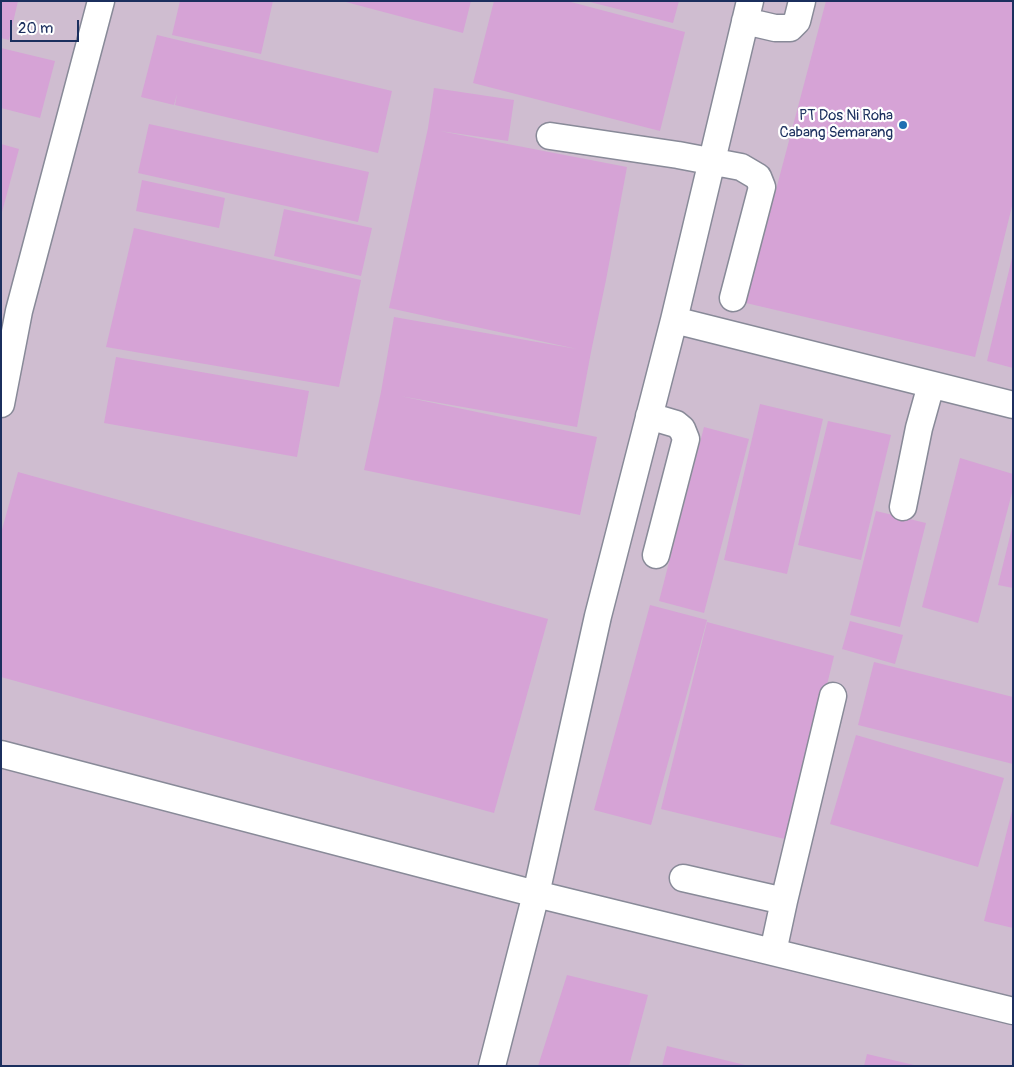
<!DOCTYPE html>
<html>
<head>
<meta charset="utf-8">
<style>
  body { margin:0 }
  #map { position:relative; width:1014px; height:1067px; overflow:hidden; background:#f6e6d1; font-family:Pangolin,sans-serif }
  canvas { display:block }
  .frame { position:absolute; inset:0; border:2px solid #1b2f5e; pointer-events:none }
  .scale { position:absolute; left:10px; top:20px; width:69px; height:22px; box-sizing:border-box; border:2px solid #1b2f5e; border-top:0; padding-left:6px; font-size:15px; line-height:18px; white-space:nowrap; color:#1b2f5e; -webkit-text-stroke:4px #fff; paint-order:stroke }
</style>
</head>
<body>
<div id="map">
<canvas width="1014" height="1067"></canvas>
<div class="frame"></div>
<div class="scale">20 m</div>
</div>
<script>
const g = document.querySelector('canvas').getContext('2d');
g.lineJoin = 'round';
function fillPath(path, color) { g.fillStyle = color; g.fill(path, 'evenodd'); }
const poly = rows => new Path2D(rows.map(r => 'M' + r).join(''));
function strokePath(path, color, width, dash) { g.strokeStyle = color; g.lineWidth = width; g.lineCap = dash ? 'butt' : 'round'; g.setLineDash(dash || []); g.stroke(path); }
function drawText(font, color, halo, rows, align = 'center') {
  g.font = font + ' Pangolin,sans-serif'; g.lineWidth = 4.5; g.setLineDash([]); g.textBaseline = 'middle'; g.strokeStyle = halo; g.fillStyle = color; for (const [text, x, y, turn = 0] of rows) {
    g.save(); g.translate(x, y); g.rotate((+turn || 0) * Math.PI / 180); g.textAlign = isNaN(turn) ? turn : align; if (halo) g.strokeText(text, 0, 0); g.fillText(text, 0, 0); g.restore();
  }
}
const industrial = poly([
  [1,1,1013,1,1013,1066,1,1066]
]);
const building = poly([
  [1,1,18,1,9,40,1,38],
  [180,1,273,1,261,54,172,35],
  [342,1,471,1,463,33],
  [494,1,567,1,685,32,660,131,473,83],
  [586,1,679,1,673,23],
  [826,1,1013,1,1013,202,975,357,746,303],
  [157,35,392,91,378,153,175,105,177,94,174,105,141,97],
  [1,48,55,61,40,118,1,108],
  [434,88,514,100,508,141,440,131,627,167,606,280,591,352,577,427,400,396,597,437,580,515,364,470,381,392,394,317,577,349,389,308,428,128],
  [149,124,369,172,358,222,138,173],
  [1,144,19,149,2,212,1,212],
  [142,180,225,198,219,228,136,211],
  [284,209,372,228,361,276,274,256],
  [134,228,361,280,339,387,106,347],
  [1012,258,1013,258,1013,368,987,361],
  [116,357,309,391,297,457,104,423],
  [760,404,823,419,787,574,724,560],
  [828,421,891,435,861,560,798,545],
  [704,427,749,439,704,613,659,601],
  [960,458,1013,474,1013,489,978,623,922,607],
  [18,472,548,619,494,813,1,677,1,533],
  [876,511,926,523,900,627,850,615],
  [1012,528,1013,528,1013,588,998,585],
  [650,605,707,620,651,825,594,810],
  [850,621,903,635,895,664,842,649],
  [707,622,834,656,789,840,661,809],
  [874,662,1013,697,1013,764,858,725],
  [856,735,1004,778,978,867,830,824],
  [1012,811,1013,811,1013,928,984,921],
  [567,975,648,995,629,1066,538,1066],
  [667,1046,745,1065,745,1066,662,1066],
  [867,1054,914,1065,914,1066,864,1066]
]);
const minor = poly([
  [745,21,775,28,790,28,797,21,802,1],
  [550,136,678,155,741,167,758,177,762,187,733,298],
  [674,320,1013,405],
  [1,404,19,311,101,1],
  [649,416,676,424,682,429,686,439,656,555],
  [903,507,919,428,931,385],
  [1,754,536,894,1013,1011],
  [683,878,784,901],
  [773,952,784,901,833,696],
  [492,1066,536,894,598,616,674,320,750,1]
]);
const markers = [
  [903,125,5,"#1f6fb2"]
];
const poiNames = [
  ["PT Dos Ni Roha",893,116],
  ["Cabang Semarang",893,133]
];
fillPath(industrial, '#cfbdd0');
fillPath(building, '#d6a3d6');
strokePath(minor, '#888a98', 29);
strokePath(minor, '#fff', 26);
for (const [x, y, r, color] of markers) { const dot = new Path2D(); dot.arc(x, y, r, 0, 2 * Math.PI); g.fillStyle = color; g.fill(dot); strokePath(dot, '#fff', 2); }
drawText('15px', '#1b2f5e', '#fff', poiNames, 'right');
</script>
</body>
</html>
